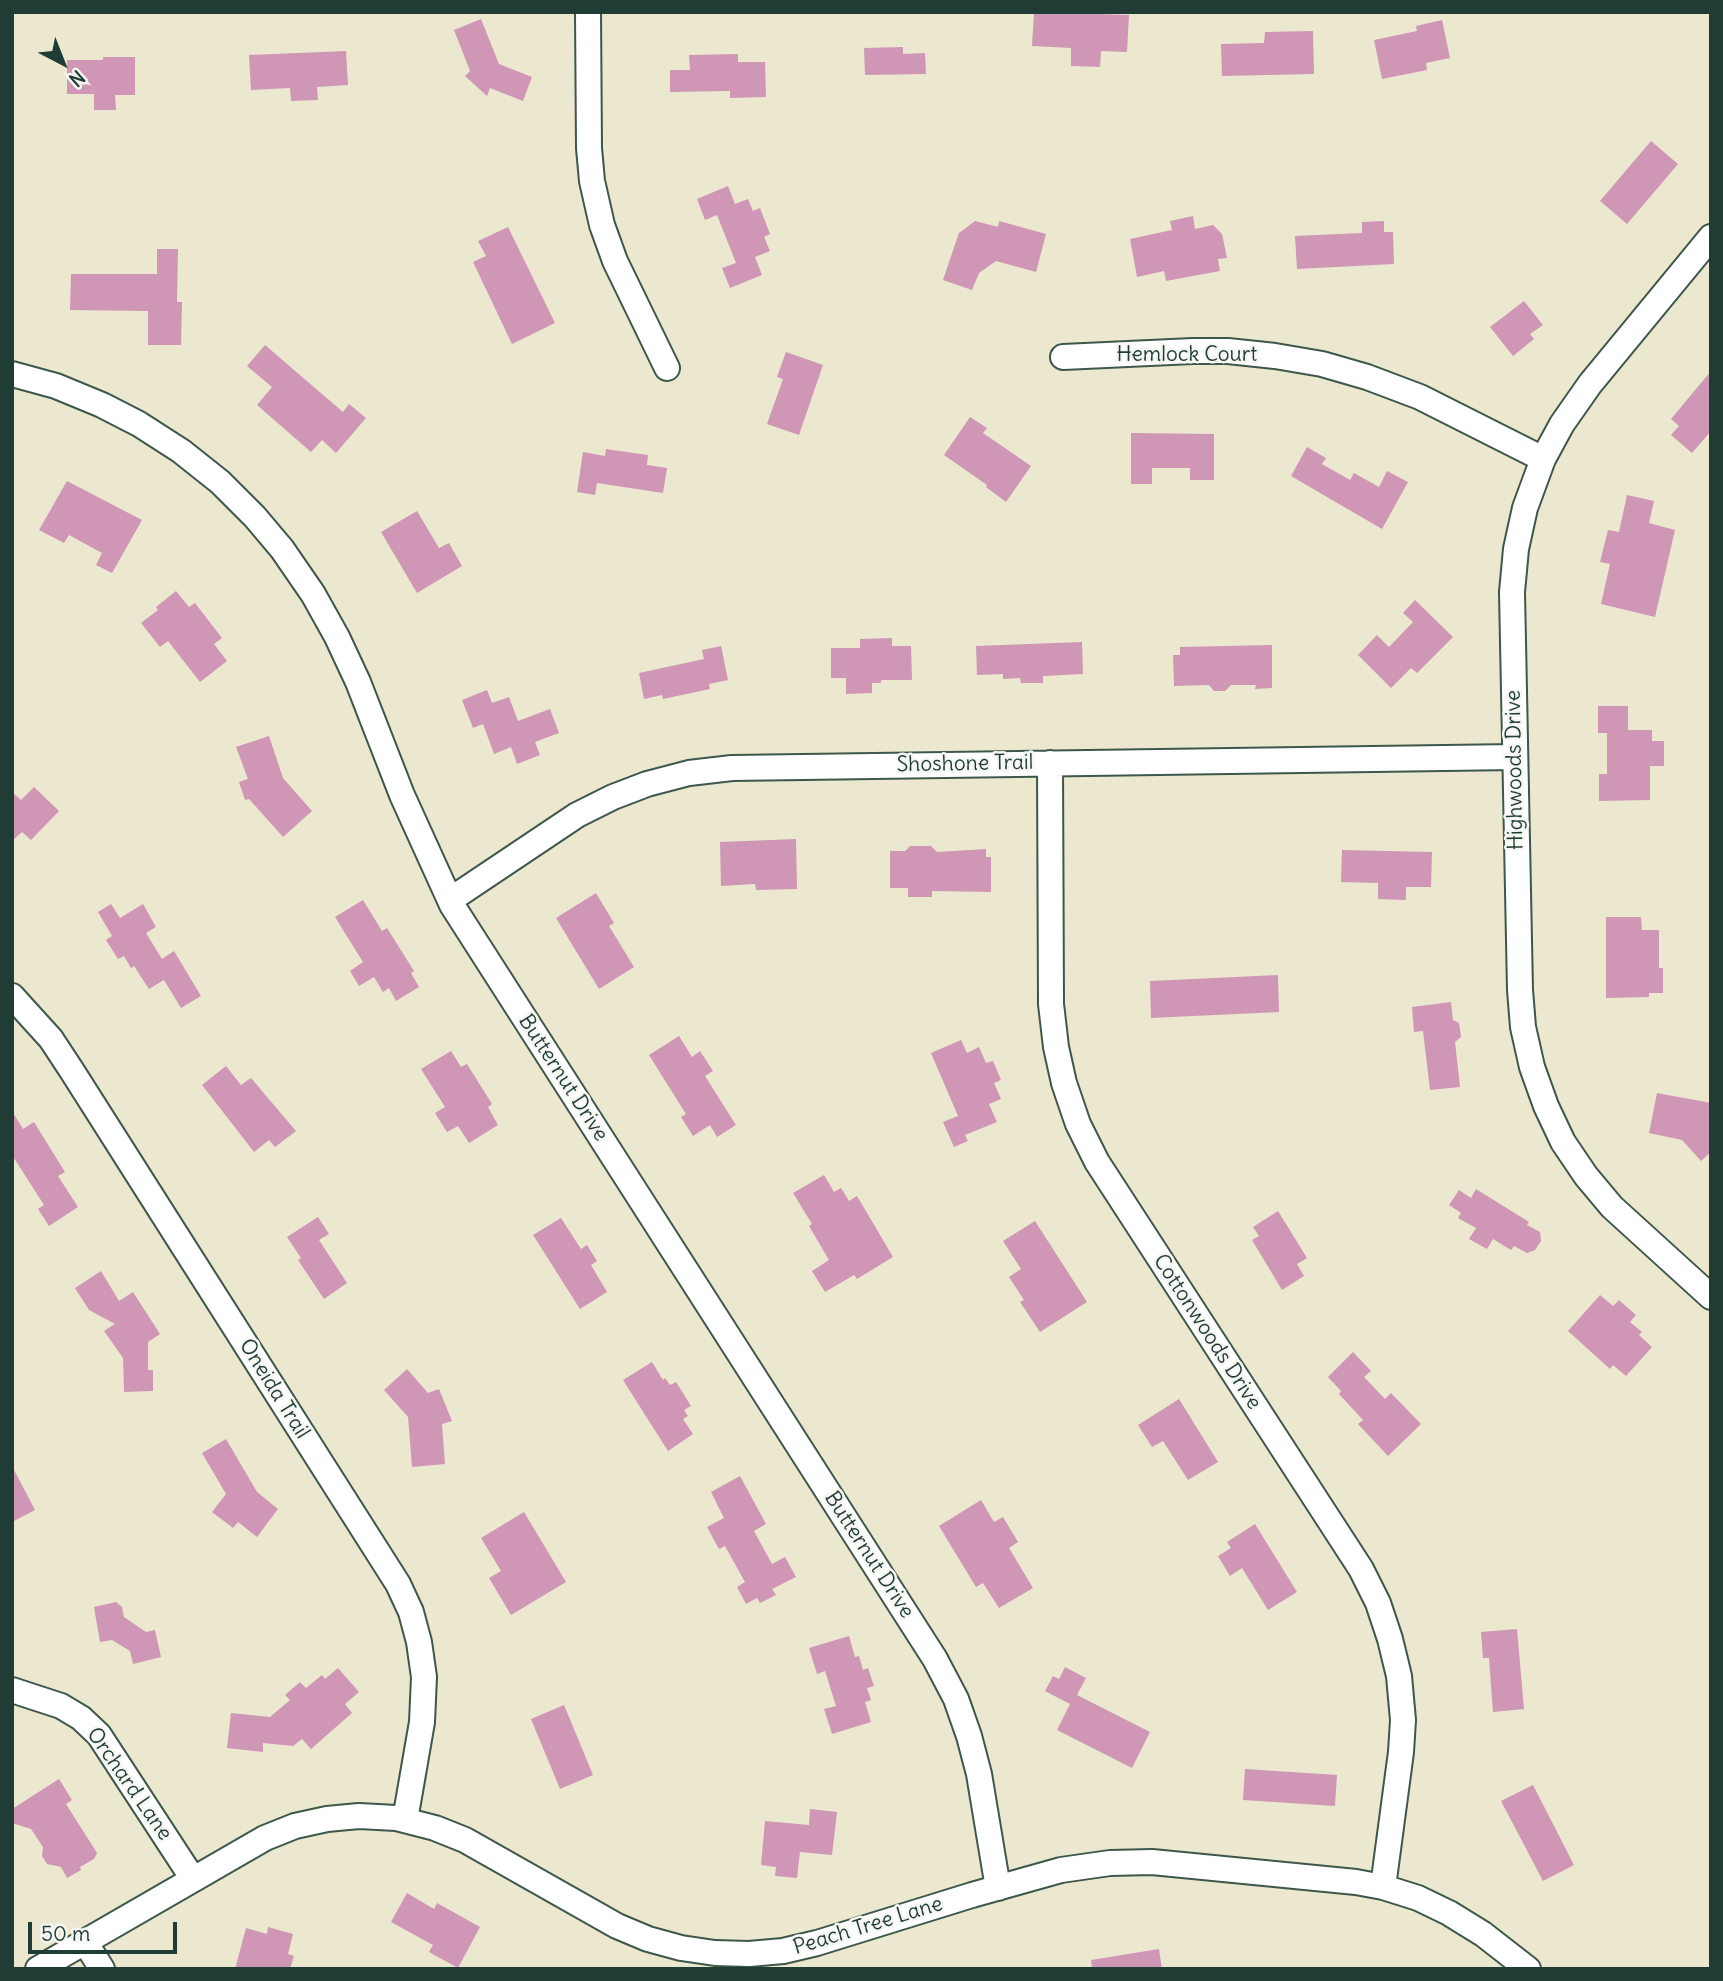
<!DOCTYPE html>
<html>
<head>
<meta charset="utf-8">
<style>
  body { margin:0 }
  #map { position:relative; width:1723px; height:1981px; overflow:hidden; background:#ebe8cf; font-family:Delius,sans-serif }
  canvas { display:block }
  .frame { position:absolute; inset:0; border:14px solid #1f3d34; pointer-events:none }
  .north { position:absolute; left:28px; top:28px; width:70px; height:70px; -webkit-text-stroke:5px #f6f6f2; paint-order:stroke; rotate:138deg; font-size:19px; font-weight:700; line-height:28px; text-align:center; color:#1f3d34 }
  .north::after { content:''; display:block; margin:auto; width:24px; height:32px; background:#1f3d34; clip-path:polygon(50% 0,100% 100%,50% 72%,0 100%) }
  .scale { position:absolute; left:28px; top:1922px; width:149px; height:32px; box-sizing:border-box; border:4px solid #1f3d34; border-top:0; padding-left:9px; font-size:21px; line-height:24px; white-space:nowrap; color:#1f3d34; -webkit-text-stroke:5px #f6f6f2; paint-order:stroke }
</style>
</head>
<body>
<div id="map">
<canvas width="1723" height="1981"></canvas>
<div class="frame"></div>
<div class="north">N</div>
<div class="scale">50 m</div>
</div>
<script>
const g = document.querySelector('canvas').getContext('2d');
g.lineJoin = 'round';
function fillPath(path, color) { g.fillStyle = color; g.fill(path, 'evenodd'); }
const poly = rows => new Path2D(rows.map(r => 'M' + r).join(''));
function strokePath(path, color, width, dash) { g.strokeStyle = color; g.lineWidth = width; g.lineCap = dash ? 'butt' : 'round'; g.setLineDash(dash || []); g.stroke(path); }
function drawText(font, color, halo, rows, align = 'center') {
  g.font = font + ' Delius,sans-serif'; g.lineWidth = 5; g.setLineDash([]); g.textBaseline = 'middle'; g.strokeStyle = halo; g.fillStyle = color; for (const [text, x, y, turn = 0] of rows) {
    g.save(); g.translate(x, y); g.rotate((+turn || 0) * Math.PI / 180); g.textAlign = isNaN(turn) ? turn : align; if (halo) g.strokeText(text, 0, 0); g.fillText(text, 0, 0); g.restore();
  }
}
const building = poly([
  [1034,12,1129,15,1127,52,1101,51,1100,67,1071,66,1071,48,1032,46],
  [481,19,499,64,532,77,523,101,490,88,487,96,465,76,470,71,454,30],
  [1442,20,1450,58,1426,63,1427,70,1382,79,1374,40,1417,31,1416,26],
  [1313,31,1314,74,1222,76,1221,44,1264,43,1265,32],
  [903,47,903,54,925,53,926,74,865,75,864,48],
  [346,51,348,85,317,87,318,100,291,101,290,88,251,90,249,55],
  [738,54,738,62,765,62,766,97,730,98,730,91,670,92,670,70,690,70,689,55],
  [103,57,135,57,135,95,115,95,116,110,94,110,94,94,67,94,67,60,103,60],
  [1651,141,1678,164,1627,224,1600,201],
  [728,186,735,204,748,199,753,211,760,208,770,234,764,237,770,251,755,257,762,275,730,288,722,268,736,263,717,215,705,220,697,199],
  [1193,216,1195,229,1213,225,1222,234,1227,258,1218,259,1220,271,1166,281,1164,271,1137,277,1130,239,1172,230,1170,221],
  [975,221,998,227,999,221,1046,234,1036,272,996,261,979,273,972,290,943,280,959,233],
  [1384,221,1384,232,1393,232,1394,264,1297,269,1295,236,1362,233,1362,222],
  [508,227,555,323,512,344,473,262,486,256,478,241],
  [157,249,178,249,177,302,182,302,181,345,148,345,148,311,70,310,71,274,157,274],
  [1524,301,1543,325,1530,334,1534,339,1513,356,1490,327],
  [265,345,343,412,349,404,366,418,336,453,322,440,311,452,257,405,272,387,247,366],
  [786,352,823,365,799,435,767,424,783,379,777,377],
  [1711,371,1711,431,1692,453,1671,435,1679,426,1671,419],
  [970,417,987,428,983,433,1031,466,1006,502,986,487,987,485,944,455],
  [1131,433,1214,434,1214,480,1190,480,1190,468,1152,468,1152,484,1131,484],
  [1307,447,1326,458,1322,464,1350,480,1354,473,1379,487,1387,471,1408,482,1382,529,1291,476],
  [606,449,648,455,647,465,667,468,663,493,597,483,595,495,577,492,583,452,605,456],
  [67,481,142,520,112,573,96,565,102,553,69,535,64,543,39,530],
  [1627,495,1654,501,1649,523,1675,530,1655,617,1601,604,1610,564,1600,562,1608,530,1619,532],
  [417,511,439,548,449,543,462,566,417,593,381,532],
  [176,591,189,607,195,603,222,638,214,644,227,661,200,682,168,641,160,647,141,623,158,610,156,607],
  [1415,600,1453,637,1417,673,1411,668,1391,688,1358,655,1377,635,1389,647,1413,622,1403,613],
  [892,638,892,646,911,646,912,680,881,680,881,683,872,683,872,693,846,694,846,678,831,678,831,648,860,648,860,639],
  [1082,642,1083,674,1043,676,1043,683,1021,683,1020,678,1003,679,1003,674,977,675,976,646],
  [1272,645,1272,688,1255,689,1256,685,1231,685,1225,691,1214,691,1209,685,1174,686,1173,655,1180,655,1180,647],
  [721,646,728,680,709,684,710,689,663,699,662,695,644,699,639,673,704,659,702,650],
  [487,690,492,703,509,697,518,721,550,709,559,733,535,742,540,755,517,764,511,747,494,754,483,724,473,728,462,700],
  [1598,706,1628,706,1628,730,1652,730,1652,741,1664,741,1664,766,1650,766,1650,800,1599,801,1599,774,1607,774,1607,733,1598,733],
  [269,736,283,778,312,811,283,837,249,799,245,800,239,782,248,779,236,747],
  [34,787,59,811,31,840,22,832,12,841,12,792,21,800],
  [796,839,797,889,756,890,755,884,721,886,720,842],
  [910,846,931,846,937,852,986,849,986,857,991,857,991,892,932,891,932,897,908,897,908,888,890,888,890,851,905,851],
  [1342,850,1432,852,1431,887,1406,887,1406,900,1378,899,1378,883,1341,882],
  [596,893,614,923,609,926,634,967,599,989,556,918],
  [363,900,382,931,387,928,414,971,411,973,419,987,396,1001,389,988,383,992,374,977,359,986,350,971,363,962,335,917],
  [111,904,120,918,143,904,156,927,146,933,162,959,174,951,201,996,181,1008,164,980,149,989,134,966,131,968,124,956,118,959,106,940,112,936,98,912],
  [1606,917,1641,917,1642,930,1659,930,1659,968,1663,968,1663,993,1649,993,1649,997,1606,998],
  [1278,975,1279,1012,1151,1018,1150,981],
  [1451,1002,1453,1020,1459,1023,1461,1037,1455,1042,1460,1087,1430,1090,1423,1031,1414,1032,1412,1007],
  [679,1036,692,1057,700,1051,713,1071,705,1076,736,1125,717,1137,710,1125,693,1136,681,1117,686,1114,649,1055],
  [961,1040,967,1053,979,1047,986,1063,993,1061,1001,1080,994,1083,1001,1099,989,1104,997,1122,965,1135,968,1141,954,1147,943,1122,958,1116,931,1053],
  [451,1051,461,1067,467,1064,492,1104,488,1107,498,1125,469,1143,458,1126,447,1132,435,1113,445,1107,421,1069],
  [226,1066,241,1085,251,1078,296,1131,275,1147,269,1140,254,1152,202,1085],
  [1657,1093,1711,1103,1711,1152,1701,1161,1682,1140,1649,1133],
  [12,1111,23,1129,34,1122,65,1172,58,1176,78,1207,49,1226,38,1209,44,1205,12,1155],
  [824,1175,834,1192,841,1188,849,1201,857,1196,893,1257,857,1279,854,1275,825,1292,812,1271,829,1260,809,1226,812,1224,793,1193],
  [1476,1189,1529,1222,1527,1225,1540,1232,1541,1241,1535,1250,1527,1253,1514,1246,1511,1250,1493,1239,1487,1249,1469,1239,1476,1228,1458,1218,1461,1213,1449,1205,1459,1190,1471,1198],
  [1278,1211,1307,1258,1297,1264,1304,1276,1282,1290,1252,1240,1259,1236,1253,1227],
  [318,1217,329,1234,319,1240,347,1283,324,1299,298,1260,301,1258,287,1237],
  [561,1218,581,1249,587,1245,597,1261,591,1265,607,1292,580,1309,533,1235],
  [1035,1221,1087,1302,1040,1332,1020,1302,1024,1300,1009,1277,1021,1269,1003,1241],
  [101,1271,119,1301,133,1292,160,1334,148,1342,148,1370,153,1370,153,1391,124,1392,123,1358,104,1331,115,1324,89,1310,75,1288],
  [1600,1295,1613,1306,1619,1300,1636,1315,1630,1322,1642,1332,1639,1335,1652,1347,1626,1376,1613,1365,1610,1369,1568,1331],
  [1353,1352,1371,1371,1364,1377,1385,1399,1391,1393,1421,1424,1388,1456,1358,1424,1363,1420,1339,1394,1341,1391,1328,1377],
  [652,1362,663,1380,665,1378,670,1385,676,1382,691,1406,684,1410,688,1416,683,1419,693,1434,668,1451,623,1380],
  [407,1369,428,1393,439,1389,452,1421,442,1424,445,1464,412,1467,408,1417,384,1390],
  [1179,1399,1218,1462,1188,1480,1163,1441,1152,1447,1138,1425],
  [226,1439,257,1492,278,1509,257,1537,238,1522,233,1528,212,1512,226,1494,202,1453],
  [12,1466,35,1510,12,1522],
  [740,1476,766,1524,754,1531,772,1564,785,1557,796,1577,772,1589,776,1595,760,1603,757,1598,746,1604,737,1587,745,1582,725,1546,719,1549,707,1527,724,1518,711,1492],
  [981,1500,994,1522,1003,1517,1018,1542,1009,1548,1033,1588,999,1608,983,1583,976,1587,939,1526],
  [524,1512,566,1582,511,1615,489,1578,501,1571,481,1538],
  [1255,1524,1297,1592,1268,1610,1242,1568,1230,1576,1218,1556,1231,1548,1227,1542],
  [116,1602,122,1607,124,1617,146,1632,155,1630,161,1657,133,1664,130,1651,112,1640,100,1642,94,1607],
  [1517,1629,1524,1709,1493,1712,1489,1658,1483,1658,1481,1632],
  [849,1636,855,1657,859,1656,863,1670,868,1668,874,1686,867,1688,871,1700,865,1702,871,1722,832,1734,824,1709,836,1706,825,1671,817,1674,809,1648],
  [1065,1667,1086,1678,1077,1695,1150,1732,1132,1768,1057,1730,1070,1704,1045,1691,1053,1676,1059,1679],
  [338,1668,359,1692,345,1704,352,1713,311,1749,302,1739,293,1746,263,1743,263,1752,227,1748,231,1713,270,1717,290,1700,285,1695,300,1682,306,1688,322,1675,325,1679],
  [564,1705,593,1775,560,1789,531,1719],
  [1245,1769,1337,1775,1335,1806,1243,1800],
  [59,1779,72,1800,66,1804,97,1853,94,1859,80,1867,81,1870,67,1878,61,1867,47,1864,42,1856,43,1847,31,1829,12,1823,12,1809],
  [1533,1785,1574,1865,1543,1881,1501,1801],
  [810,1809,837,1812,832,1855,800,1852,797,1878,775,1876,776,1867,761,1865,765,1821,809,1825],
  [407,1893,434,1909,437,1903,480,1927,458,1968,429,1952,433,1945,391,1922],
  [268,1927,293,1934,288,1954,294,1956,290,1969,235,1969,246,1928,267,1934],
  [1159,1949,1162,1969,1092,1969,1091,1960]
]);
const street = poly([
  [588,12,589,148,592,181,602,225,615,261,667,368],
  [1711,237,1590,384,1562,424,1543,459,1525,508,1516,549,1512,592,1520,990,1523,1027,1532,1067,1546,1106,1563,1142,1586,1176,1612,1207,1711,1297],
  [1063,357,1193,351,1228,351,1275,356,1322,364,1367,377,1420,397,1543,459],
  [12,374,56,386,102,405,139,424,181,451,220,482,255,517,282,549,313,594,337,637,358,682,402,795,452,905,935,1659,956,1699,969,1736,979,1774,998,1888],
  [1050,763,1051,1004,1056,1047,1064,1083,1078,1124,1097,1162,1361,1569,1378,1603,1390,1639,1399,1676,1403,1720,1401,1752,1383,1887],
  [450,900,577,815,613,797,647,784,689,773,732,768,1515,757],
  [12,996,51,1039,72,1071,398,1584,411,1612,419,1642,424,1677,422,1722,405,1820],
  [12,1690,61,1706,81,1718,99,1735,193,1879],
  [85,1942,102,1969],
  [38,1969,265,1838,295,1826,327,1819,359,1816,396,1818,435,1828,465,1840,617,1926,648,1939,681,1948,715,1953,749,1954,783,1951,817,1943,972,1895,1061,1870,1110,1863,1152,1862,1356,1882,1383,1887,1418,1898,1449,1913,1483,1934,1528,1969]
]);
const streetNames = [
  ["Hemlock Court",1187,355],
  ["Shoshone Trail",965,764,-1],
  ["Highwoods Drive",1515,770,-91],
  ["Butternut Drive",563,1078,57],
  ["Cottonwoods Drive",1207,1332,57],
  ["Oneida Trail",274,1389,58],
  ["Butternut Drive",869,1555,57],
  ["Orchard Lane",129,1784,55],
  ["Peach Tree Lane",868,1926,-17]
];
fillPath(building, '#cf96b5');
strokePath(street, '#3e574b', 28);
strokePath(street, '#fff', 24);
drawText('21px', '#1f3d34', '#f6f6f2', streetNames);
</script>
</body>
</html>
